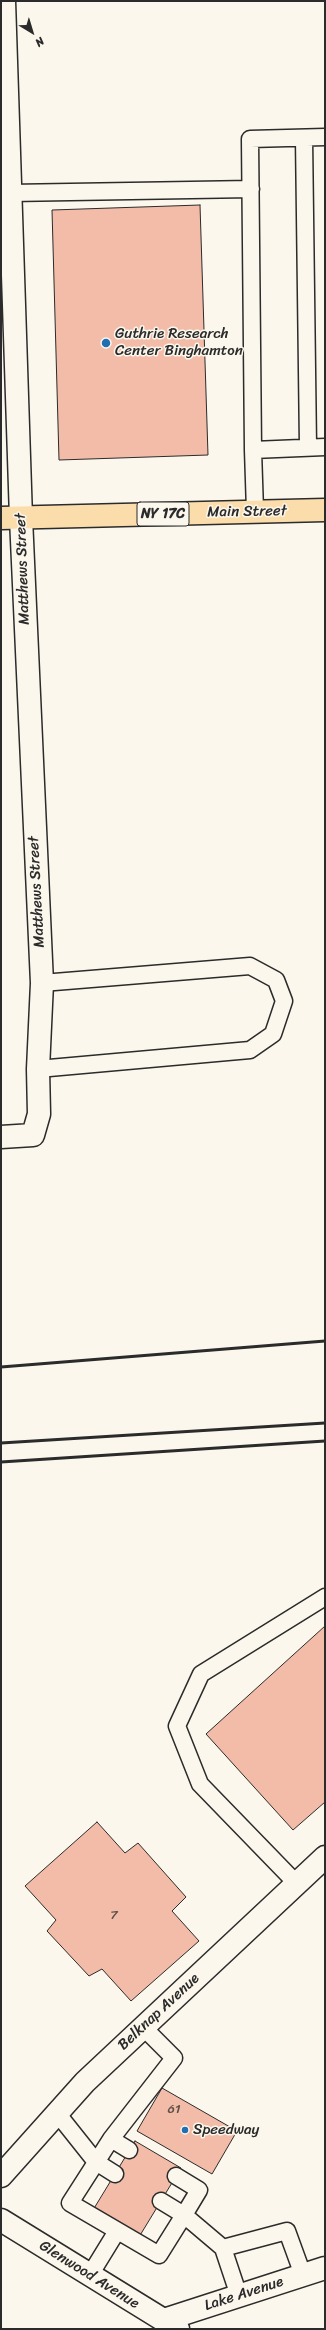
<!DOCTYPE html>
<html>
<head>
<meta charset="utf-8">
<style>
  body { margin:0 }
  #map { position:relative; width:326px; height:2330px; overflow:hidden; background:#fbf7ec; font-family:Sriracha,sans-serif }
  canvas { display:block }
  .frame { position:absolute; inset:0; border:2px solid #2b2b2b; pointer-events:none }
  .north { position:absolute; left:12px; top:12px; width:40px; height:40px; -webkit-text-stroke:3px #fbf7ec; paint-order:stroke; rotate:142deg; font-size:11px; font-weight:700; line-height:16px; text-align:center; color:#2b2b2b }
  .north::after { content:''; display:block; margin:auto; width:14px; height:18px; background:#2b2b2b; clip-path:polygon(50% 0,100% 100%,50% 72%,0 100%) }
</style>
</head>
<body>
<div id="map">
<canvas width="326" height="2330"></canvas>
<div class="frame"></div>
<div class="north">N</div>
</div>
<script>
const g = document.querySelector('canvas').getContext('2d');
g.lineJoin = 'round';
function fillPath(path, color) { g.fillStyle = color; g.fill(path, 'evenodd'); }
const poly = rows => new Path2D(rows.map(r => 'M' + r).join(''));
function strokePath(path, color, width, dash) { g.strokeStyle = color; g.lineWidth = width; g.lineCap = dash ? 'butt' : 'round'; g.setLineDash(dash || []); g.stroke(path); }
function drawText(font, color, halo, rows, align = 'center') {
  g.font = font + ' Sriracha,sans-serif'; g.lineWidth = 3; g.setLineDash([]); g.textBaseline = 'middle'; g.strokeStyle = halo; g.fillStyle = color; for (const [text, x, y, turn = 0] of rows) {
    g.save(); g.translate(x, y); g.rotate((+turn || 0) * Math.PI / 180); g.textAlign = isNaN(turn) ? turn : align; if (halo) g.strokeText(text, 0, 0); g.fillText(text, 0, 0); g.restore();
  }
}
const building = poly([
  [200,205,208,455,59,460,52,210,200,205],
  [325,1626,325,1802,293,1830,206,1734,325,1626],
  [97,1822,125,1853,138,1843,186,1897,172,1911,199,1941,131,2001,102,1969,89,1976,47,1931,56,1920,25,1886,97,1822],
  [162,2088,237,2131,212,2174,137,2131,162,2088],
  [135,2141,181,2168,139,2237,93,2210,135,2141]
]);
const service = poly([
  [325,137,250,139,253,450,325,447],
  [304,138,308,447],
  [10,193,251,189],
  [253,450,255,511],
  [38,1069,250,1050,273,1034,284,1001,276,980,250,966,42,983],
  [297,1884,200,1784,177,1726,201,1674,325,1597],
  [143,2027,174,2058,111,2139,70,2203,159,2255,184,2215,223,2248,239,2296],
  [57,2113,96,2162,115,2174],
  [111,2139,129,2150],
  [161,2201,184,2215,199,2190,176,2176],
  [223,2248,287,2231,303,2275],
  [90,2275,117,2231]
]);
const minor = poly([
  [1,1137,33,1135,39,1114,38,1069,42,983,21,518,4,1],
  [1,2176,85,2082,325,1857],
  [164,2320,325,2268]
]);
const tertiary = poly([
  [1,2220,178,2329]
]);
const primary = poly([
  [1,518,325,510]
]);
const rail = poly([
  [1,1367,325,1341],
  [1,1443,325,1423],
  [1,1462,325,1441]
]);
const markers = [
  [106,343,5,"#1f6fb2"],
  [185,2130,4,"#1f6fb2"]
];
const numberNames = [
  ["7",114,1916],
  ["61",174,2110]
];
const shields = [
  [163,514,52]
];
const shieldNames = [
  ["NY 17C",163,514]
];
const poiNames = [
  ["Guthrie Research",115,334],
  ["Center Binghamton",115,351],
  ["Speedway",193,2130]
];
const streetNames = [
  ["Main Street",247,512,-1],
  ["Matthews Street",23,569,-92],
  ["Matthews Street",37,892,-93],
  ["Belknap Avenue",159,2012,-43],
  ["Glenwood Avenue",89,2275,32],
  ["Lake Avenue",244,2294,-18]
];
fillPath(building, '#f3bca8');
strokePath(building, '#2b2b2b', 1);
strokePath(service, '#2b2b2b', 19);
strokePath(minor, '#2b2b2b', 25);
strokePath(tertiary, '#2b2b2b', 25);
strokePath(primary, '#2b2b2b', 25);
strokePath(service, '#fbf7ec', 16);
strokePath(minor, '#fbf7ec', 22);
strokePath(tertiary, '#fbf7ec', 22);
strokePath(primary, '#faddab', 22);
strokePath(rail, '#2b2b2b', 3);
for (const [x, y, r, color] of markers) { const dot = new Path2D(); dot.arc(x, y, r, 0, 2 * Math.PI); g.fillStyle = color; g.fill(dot); strokePath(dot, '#fbf7ec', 1.5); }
drawText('13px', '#5d4f4a', null, numberNames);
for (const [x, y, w] of shields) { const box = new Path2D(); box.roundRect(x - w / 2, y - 12, w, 24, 3); g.fillStyle = '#fbf7ec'; g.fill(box); strokePath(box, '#2b2b2b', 1); }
drawText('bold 14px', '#2b2b2b', null, shieldNames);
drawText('15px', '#2b2b2b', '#fbf7ec', poiNames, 'left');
drawText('15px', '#2b2b2b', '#fbf7ec', streetNames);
</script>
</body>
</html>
